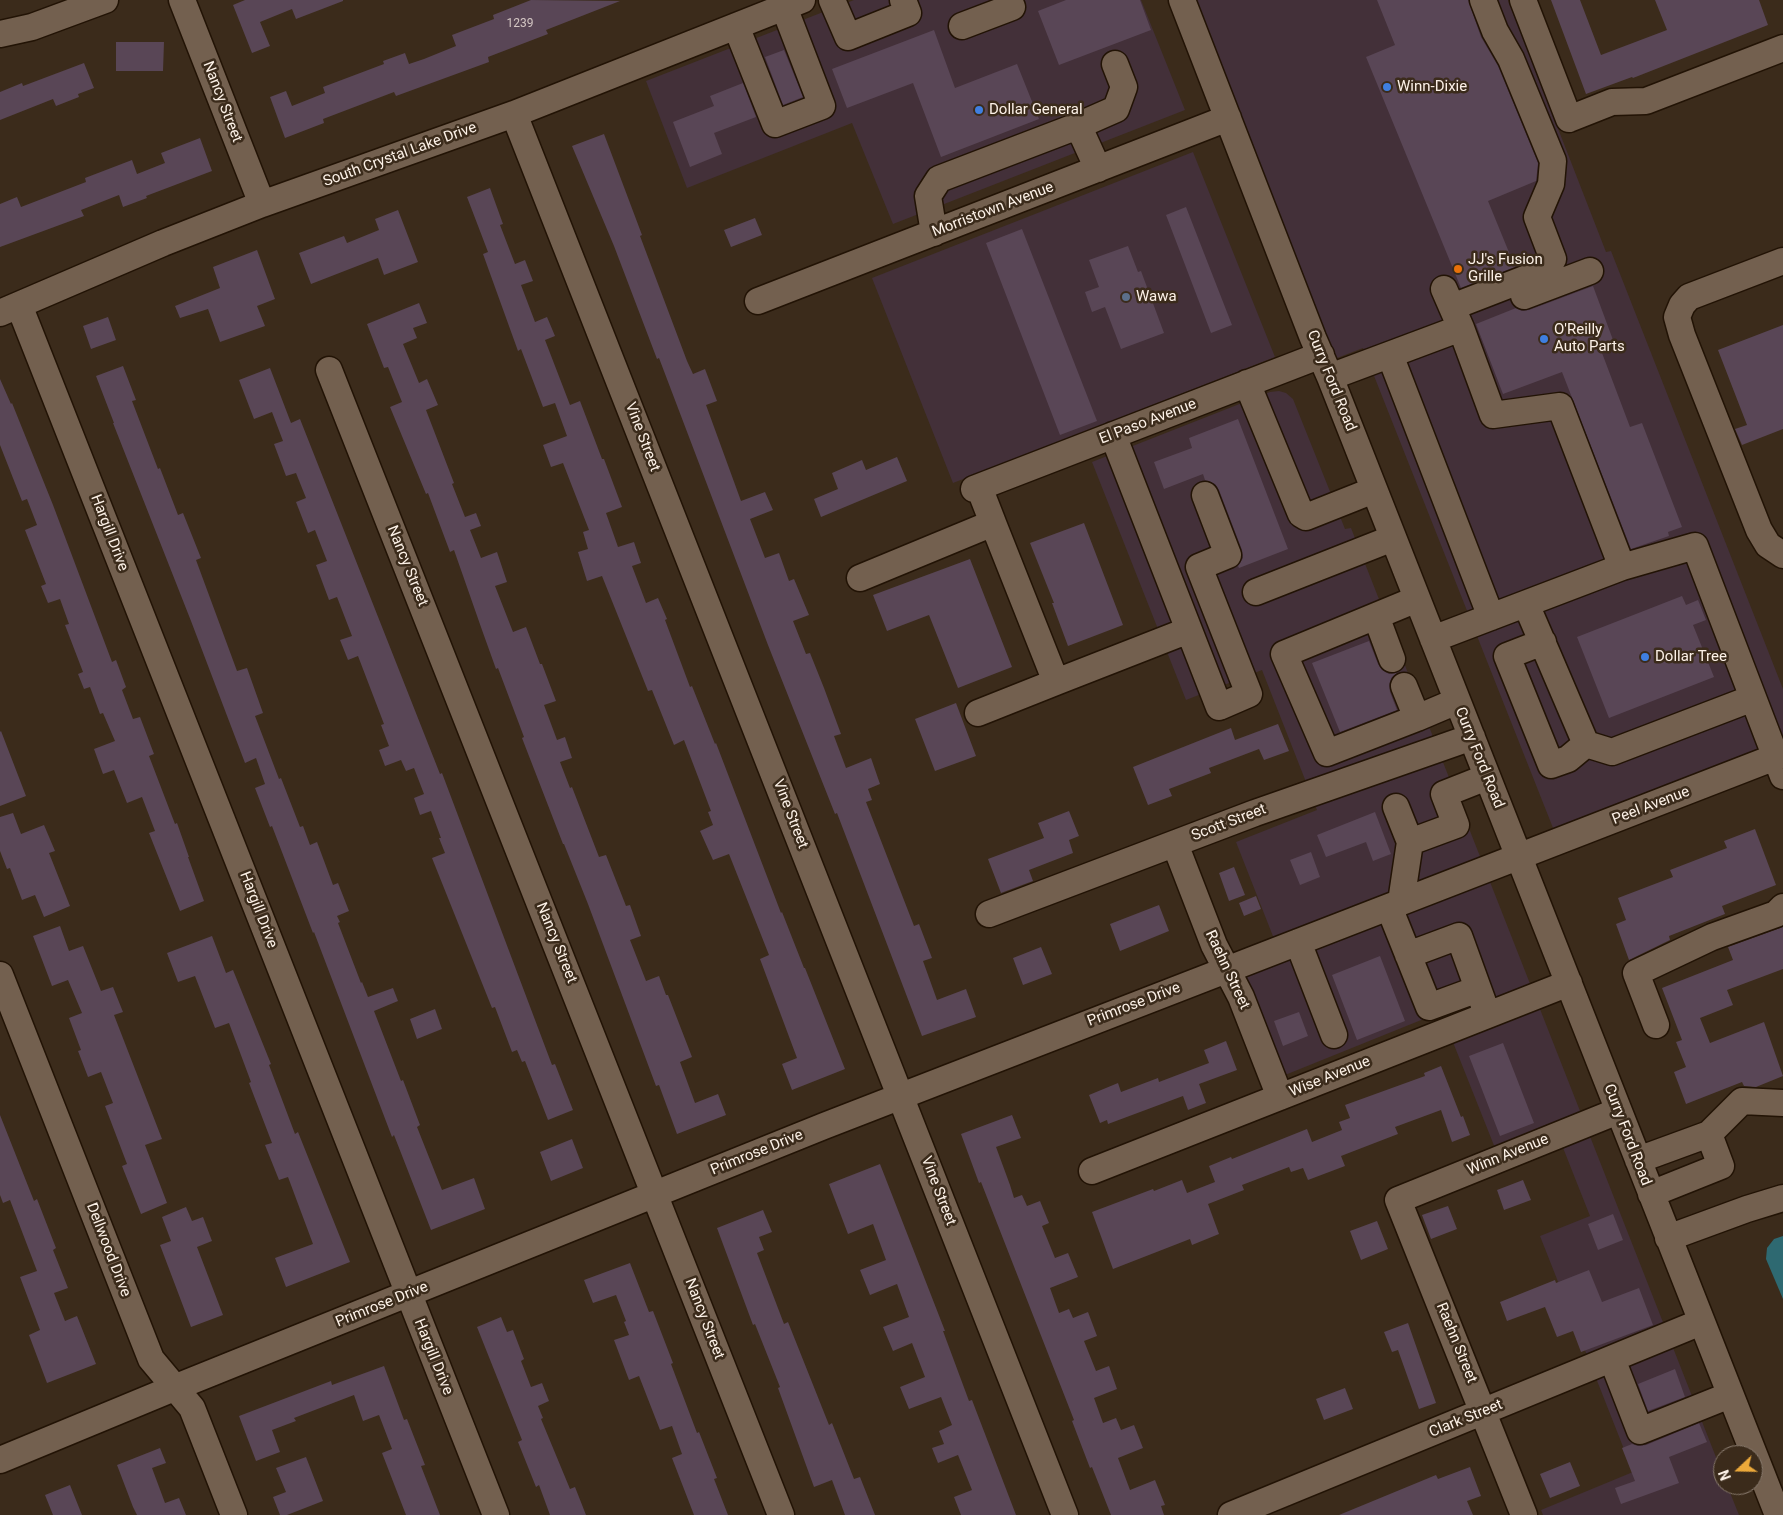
<!DOCTYPE html>
<html>
<head>
<meta charset="utf-8">
<style>
  body { margin:0 }
  #map { position:relative; width:1783px; height:1515px; overflow:hidden; background:#3b2b1b; font-family:Roboto,sans-serif }
  canvas { display:block }
  .north { position:absolute; left:1713px; top:1445px; width:50px; height:50px; box-sizing:border-box; background:#3b2b1b; border:1px solid #887a6d; border-radius:50%; rotate:249deg; font-size:14px; font-weight:700; line-height:20px; text-align:center; color:#fcf1e7 }
  .north::after { content:''; display:block; margin:auto; width:18px; height:22px; background:#eca93a; clip-path:polygon(50% 0,100% 100%,50% 72%,0 100%) }
</style>
</head>
<body>
<div id="map">
<canvas width="1783" height="1515"></canvas>
<div class="north">N</div>
</div>
<script>
const g = document.querySelector('canvas').getContext('2d');
g.lineJoin = 'round';
function fillPath(path, color) { g.fillStyle = color; g.fill(path, 'evenodd'); }
const poly = rows => new Path2D(rows.map(r => 'M' + r).join(''));
function strokePath(path, color, width, dash) { g.strokeStyle = color; g.lineWidth = width; g.lineCap = dash ? 'butt' : 'round'; g.setLineDash(dash || []); g.stroke(path); }
function drawText(font, color, halo, rows, align = 'center') {
  g.font = font + ' Roboto,sans-serif'; g.lineWidth = 5; g.setLineDash([]); g.textBaseline = 'middle'; g.strokeStyle = halo; g.fillStyle = color; for (const [text, x, y, turn = 0] of rows) {
    g.save(); g.translate(x, y); g.rotate((+turn || 0) * Math.PI / 180); g.textAlign = isNaN(turn) ? turn : align; if (halo) g.strokeText(text, 0, 0); g.fillText(text, 0, 0); g.restore();
  }
}
const commercial = poly([
  [854,0,1141,0,1185,110,893,224,852,123,687,188,646,81],
  [1182,0,1508,0,1606,252,1611,251,1783,689,1783,751,1557,838,1363,348,1324,363],
  [1193,152,1275,357,953,483,872,278],
  [1279,391,1286,393,1293,399,1345,529,1351,528,1723,1475,1723,1485,1727,1485,1739,1515,1543,1515,1541,1510,1633,1472,1540,1236,1590,1216,1554,1125,1495,1148,1441,1012,1285,1075,1241,964,1278,949,1236,842,1317,810,1262,670,1186,700,1092,462,1270,392]
]);
const water = poly([
  [1783,1236,1783,1299,1766,1259,1767,1248,1774,1239]
]);
const building = poly([
  [245,0,343,0,343,1,296,19,292,9,260,22,270,46,252,53,233,5],
  [531,0,620,1,546,30,548,34,488,57,489,62,396,96,394,92,323,119,324,123,285,138,270,97,286,91,292,106,325,93,323,87,384,64,383,61,405,53,409,64,424,59,456,46,452,35,494,19,493,15],
  [1066,0,1140,0,1151,30,1059,65,1038,11],
  [1377,0,1468,0,1481,37,1498,66,1538,163,1536,181,1488,201,1515,267,1461,288,1366,57,1395,45],
  [1551,0,1580,0,1601,55,1667,30,1655,0,1759,0,1768,25,1633,78,1632,77,1586,94],
  [934,30,955,88,1017,64,1039,119,941,157,913,83,847,108,832,69],
  [116,42,164,42,163,71,116,71],
  [784,50,803,97,783,105,765,57],
  [84,63,94,88,78,94,79,97,56,106,53,99,0,120,0,92,22,83,23,86],
  [743,83,756,117,714,133,722,154,690,167,673,122,714,106,710,96],
  [604,134,642,235,640,236,687,361,693,374,705,369,717,401,706,405,741,501,765,492,773,510,750,519,765,558,779,553,789,581,794,579,809,615,793,621,806,654,810,653,824,688,841,734,834,736,846,768,871,758,880,784,868,789,872,800,866,802,914,926,919,924,932,958,923,961,937,1000,966,989,976,1017,922,1036,837,813,835,814,768,645,659,358,657,359,614,246,572,146],
  [200,138,212,171,146,196,147,198,123,207,119,195,81,210,84,216,0,247,0,204,17,197,21,207,86,182,85,178,132,160,137,174,165,163,161,153],
  [490,188,503,224,500,225,515,264,525,260,533,281,521,285,535,322,547,317,555,336,545,340,570,405,580,401,602,459,604,459,622,507,606,513,618,547,634,542,641,563,632,566,646,603,658,598,667,619,665,620,690,687,692,686,715,744,716,743,781,913,782,912,804,968,805,968,845,1069,792,1090,782,1064,797,1058,760,959,769,955,729,854,713,860,700,831,713,825,708,812,711,811,684,740,674,745,652,690,648,691,602,576,587,581,578,552,588,549,583,532,589,530,563,463,551,467,543,445,567,436,555,403,543,407,521,349,518,351,483,254,488,252,467,197],
  [1186,207,1232,325,1211,333,1166,215],
  [398,210,418,262,384,275,378,258,311,284,299,253,344,236,347,243,379,230,375,219],
  [755,218,762,235,731,247,724,230],
  [1022,229,1097,421,1060,435,986,243],
  [1128,246,1138,272,1141,271,1164,333,1121,349,1105,307,1092,312,1085,292,1099,287,1089,260],
  [257,250,275,299,257,306,265,326,220,342,208,309,180,318,175,306,220,288,213,267],
  [1593,286,1616,348,1602,353,1630,427,1642,423,1682,527,1668,532,1669,536,1631,549,1562,372,1503,394,1476,324,1516,308,1522,311,1529,310],
  [419,303,427,323,413,328,417,338,403,344,419,383,427,379,438,405,426,410,454,483,452,484,465,517,476,513,481,526,470,530,481,558,497,552,507,582,495,586,513,632,526,627,540,664,542,664,556,701,544,705,557,740,565,737,572,758,560,762,570,788,572,787,599,857,606,855,626,906,630,905,641,936,630,940,646,981,659,976,666,995,668,995,692,1057,680,1062,695,1103,718,1094,726,1115,677,1134,659,1085,656,1086,588,904,564,844,563,844,522,738,524,737,498,668,496,669,482,630,454,550,450,552,428,493,426,494,390,407,402,402,388,367,384,368,367,324],
  [108,317,116,340,91,349,83,326],
  [1783,325,1783,429,1742,445,1735,429,1747,425,1718,350],
  [123,366,136,400,132,401,158,469,160,468,178,515,183,513,201,558,196,560,237,671,247,668,263,713,255,716,279,779,281,778,300,827,303,826,310,845,317,842,333,885,338,883,349,911,337,916,340,922,338,923,361,983,362,982,368,997,393,988,398,1001,374,1011,401,1081,403,1080,420,1125,417,1127,442,1190,474,1178,485,1209,431,1230,394,1135,392,1137,314,932,313,933,272,826,270,827,255,788,265,784,256,758,245,763,191,621,113,423,114,423,96,376],
  [270,368,291,423,300,419,440,774,442,773,552,1065,555,1064,573,1110,548,1120,525,1061,522,1062,517,1050,512,1052,495,1007,492,1008,432,858,445,853,439,838,441,838,431,811,420,815,414,798,424,794,414,768,406,771,401,760,385,766,379,750,389,746,381,725,384,724,358,656,348,660,340,640,352,636,337,597,329,600,316,565,327,561,315,530,308,533,296,502,306,498,296,473,286,476,274,444,283,441,272,412,254,419,239,380],
  [0,379,11,404,12,403,53,505,112,662,116,660,126,687,122,690,133,719,140,717,154,754,149,756,175,824,177,823,189,857,188,857,204,901,180,911,149,833,155,831,142,797,127,803,114,770,103,774,94,749,115,741,103,713,100,714,90,687,84,689,78,674,83,672,65,625,69,624,60,599,48,603,41,586,46,584,25,530,37,525,27,499,22,501,0,445],
  [1238,419,1288,549,1239,568,1238,566,1243,558,1242,550,1219,490,1215,484,1205,480,1203,474,1164,489,1154,462,1192,448,1189,438],
  [897,457,907,481,821,517,814,499,838,489,832,473,862,460,866,470],
  [1084,523,1123,625,1068,646,1052,603,1054,603,1030,543],
  [970,559,1012,667,958,688,929,615,887,631,873,595],
  [1682,596,1686,605,1698,600,1706,620,1693,625,1714,677,1609,718,1577,637],
  [1369,641,1378,664,1382,670,1389,674,1397,673,1392,677,1389,684,1390,692,1397,710,1340,732,1312,663],
  [956,703,976,756,935,771,915,719],
  [1278,724,1289,751,1264,760,1259,749,1209,768,1211,773,1169,789,1172,796,1148,805,1133,767,1231,728,1235,740],
  [1,731,26,796,0,806,0,732],
  [1069,811,1079,836,1069,840,1073,853,1029,870,1033,881,1001,893,988,859,1044,838,1038,823],
  [1375,812,1391,854,1373,861,1366,842,1326,857,1317,835],
  [13,813,21,834,44,825,55,851,49,853,70,906,44,917,35,895,22,900,10,868,7,869,0,851,0,817],
  [1755,829,1776,885,1722,906,1725,914,1669,936,1670,940,1629,960,1616,924,1626,920,1618,898,1673,877,1670,870,1727,848,1724,841],
  [1311,852,1320,877,1300,885,1290,860],
  [1234,867,1245,895,1229,901,1219,873],
  [1256,896,1261,909,1244,916,1239,903],
  [1159,905,1169,931,1120,951,1110,924],
  [60,926,69,951,83,946,101,991,113,987,123,1012,114,1015,162,1139,145,1145,167,1203,141,1214,122,1166,127,1164,105,1106,113,1103,101,1072,88,1077,78,1051,81,1050,69,1018,82,1013,68,980,52,986,33,936],
  [1783,927,1783,969,1727,990,1733,1005,1700,1018,1710,1043,1764,1022,1783,1076,1756,1087,1744,1086,1742,1082,1686,1104,1674,1072,1686,1067,1676,1042,1682,1040,1662,988,1733,960,1728,947],
  [212,936,226,973,233,970,271,1064,269,1065,295,1134,298,1132,350,1262,286,1287,275,1258,313,1244,288,1177,279,1180,265,1145,272,1143,249,1083,251,1082,229,1023,215,1028,195,976,178,982,167,953],
  [1041,947,1052,974,1023,985,1013,958],
  [1380,956,1405,1021,1357,1040,1332,975],
  [435,1009,442,1029,417,1039,410,1019],
  [1299,1012,1308,1036,1283,1046,1274,1021],
  [1226,1041,1237,1070,1199,1084,1206,1103,1188,1110,1183,1096,1108,1124,1107,1120,1100,1123,1089,1095,1118,1083,1121,1092,1158,1078,1159,1082,1209,1063,1204,1050],
  [1503,1043,1534,1123,1500,1136,1469,1056],
  [1441,1066,1461,1117,1463,1116,1470,1135,1452,1142,1441,1110,1395,1127,1398,1134,1341,1156,1345,1166,1308,1180,1303,1168,1291,1172,1289,1167,1242,1185,1244,1190,1208,1204,1219,1234,1192,1245,1190,1239,1113,1269,1092,1212,1153,1189,1154,1191,1182,1180,1187,1193,1215,1182,1209,1166,1231,1157,1232,1159,1307,1129,1312,1142,1342,1130,1339,1122,1350,1118,1345,1105,1425,1076,1424,1073],
  [0,1115,34,1201,37,1199,56,1248,53,1250,68,1288,54,1293,65,1321,77,1316,96,1364,47,1383,29,1335,40,1330,20,1277,37,1271,10,1200,3,1203,0,1195],
  [1012,1115,1021,1138,996,1147,1010,1185,1014,1198,1022,1195,1027,1206,1040,1201,1049,1223,1042,1226,1055,1258,1068,1253,1078,1277,1050,1288,1059,1313,1069,1309,1073,1318,1088,1312,1097,1336,1084,1341,1096,1371,1109,1366,1117,1389,1094,1398,1103,1423,1116,1418,1121,1430,1134,1425,1143,1448,1118,1458,1130,1490,1155,1480,1165,1505,1161,1506,1164,1515,1111,1515,1092,1467,1090,1468,1072,1421,1074,1420,1004,1241,981,1182,979,1183,961,1134],
  [572,1139,583,1168,551,1181,540,1152],
  [880,1164,945,1331,943,1331,969,1401,972,1400,1016,1515,961,1515,954,1497,972,1490,958,1455,938,1463,932,1448,944,1444,939,1431,952,1425,941,1397,909,1409,900,1387,925,1377,912,1343,893,1351,883,1327,909,1317,897,1284,870,1295,860,1270,886,1260,873,1224,848,1234,829,1184],
  [1523,1180,1531,1200,1504,1210,1497,1190],
  [1448,1206,1457,1229,1431,1239,1422,1215],
  [186,1207,192,1221,203,1217,212,1241,197,1247,223,1315,191,1327,160,1245,171,1241,162,1217],
  [763,1210,772,1232,759,1237,764,1250,757,1253,784,1324,788,1322,829,1425,832,1423,854,1479,860,1477,875,1515,845,1515,832,1480,814,1487,778,1388,780,1387,755,1324,753,1325,717,1228],
  [1613,1214,1623,1240,1598,1250,1588,1224],
  [1377,1221,1388,1249,1361,1260,1350,1231],
  [630,1263,649,1312,653,1311,673,1363,671,1364,697,1433,699,1432,717,1478,714,1479,728,1515,694,1515,672,1458,682,1454,672,1426,660,1430,639,1376,629,1380,614,1340,629,1335,624,1322,626,1321,616,1295,593,1303,584,1280],
  [1589,1270,1602,1302,1639,1288,1653,1325,1581,1352,1573,1331,1557,1337,1545,1307,1507,1321,1500,1302,1555,1280,1556,1283],
  [501,1317,507,1332,513,1330,524,1359,521,1361,531,1387,542,1383,549,1401,538,1406,543,1418,541,1419,570,1489,575,1487,586,1515,550,1515,539,1485,536,1487,518,1442,522,1440,477,1327],
  [1408,1323,1436,1403,1419,1409,1398,1350,1392,1352,1384,1332],
  [384,1366,404,1420,407,1419,425,1465,421,1466,440,1515,406,1515,382,1453,392,1449,379,1415,363,1421,354,1395,294,1418,296,1421,272,1430,280,1452,256,1461,239,1416,331,1381,332,1385],
  [1675,1369,1685,1397,1648,1411,1638,1384],
  [1345,1388,1353,1409,1324,1420,1316,1399],
  [1699,1423,1707,1442,1669,1457,1679,1483,1621,1504,1615,1488,1635,1481,1622,1448,1632,1444,1638,1446,1646,1445],
  [160,1448,166,1463,152,1468,165,1503,179,1498,186,1515,137,1515,133,1507,117,1465],
  [306,1457,323,1501,287,1515,280,1515,273,1497,286,1492,276,1468],
  [1570,1462,1580,1486,1550,1498,1540,1474],
  [1470,1467,1481,1496,1467,1501,1473,1515,1339,1515,1436,1475,1438,1479],
  [70,1485,82,1515,53,1515,45,1495]
]);
const minor = poly([
  [182,0,262,204],
  [832,0,848,37,908,13,903,0],
  [1182,0,1313,338,1330,377,1778,1515],
  [1523,0,1569,119,1612,102,1646,101,1783,48],
  [736,26,775,124,822,106,784,7],
  [962,26,1012,7,1009,0],
  [0,34,32,27,105,0],
  [514,114,1065,1515],
  [1075,127,1116,109,1124,87,1115,64],
  [934,233,928,196,939,179,1075,127,1083,136,1098,169],
  [1783,261,1689,297,1682,305,1677,317,1682,335,1759,530,1768,545,1783,555],
  [1444,289,1461,328,1493,415,1560,406,1622,567],
  [1524,296,1590,271],
  [758,301,1228,118],
  [19,305,496,1515],
  [1452,307,1545,271,1553,259,1537,217,1551,184,1553,161,1511,59,1495,31,1483,0],
  [0,313,163,243,262,204,514,114,802,0],
  [1390,355,1491,617],
  [329,370,781,1515],
  [1330,377,1461,328],
  [1247,383,1301,514,1306,517,1374,490],
  [1113,435,1219,707,1249,694,1199,567,1228,555,1205,495],
  [974,489,1321,355],
  [860,578,993,523,979,487],
  [1256,592,1393,538],
  [1417,599,1284,654,1327,753,1417,718,1457,701],
  [1526,604,1586,744,1612,752,1753,698],
  [1376,616,1392,659],
  [1433,639,1622,567,1695,546,1783,776],
  [1543,642,1507,656,1551,765,1568,759,1586,744],
  [1056,682,1189,630],
  [1404,686,1417,718],
  [978,713,1056,682,993,523],
  [1396,807,1410,842],
  [1175,844,1214,945,1241,997,1280,1097],
  [1401,902,1410,842,1456,825,1444,794,1487,777],
  [1389,907,1429,1007,1478,989],
  [989,914,1255,813,1472,737],
  [1298,942,1334,1035],
  [1408,955,1459,936,1484,1005],
  [0,975,151,1359,192,1408,234,1515],
  [1656,1025,1636,973,1712,937,1776,914,1783,907],
  [1709,1134,1742,1101,1783,1103],
  [1638,1160,1709,1134,1721,1166,1651,1194],
  [1092,1171,1569,983],
  [1668,1238,1747,1209,1783,1198],
  [1612,1359,1640,1431,1730,1395],
  [0,1460,174,1388,824,1126,1783,754],
  [1231,1515,1701,1322],
  [1524,1515,1398,1200,1618,1111]
]);
const markers = [
  [1387,87,5,"#3f7fe0"],
  [979,110,5,"#3f7fe0"],
  [1458,269,5,"#e8710a"],
  [1126,297,5,"#5c6f8a"],
  [1544,339,5,"#3f7fe0"],
  [1645,657,5,"#3f7fe0"]
];
const numberNames = [
  ["1239",520,24]
];
const poiNames = [
  ["Winn-Dixie",1397,87],
  ["Dollar General",989,110],
  ["JJ's Fusion",1468,260],
  ["Grille",1468,277],
  ["Wawa",1136,297],
  ["O'Reilly",1554,330],
  ["Auto Parts",1554,347],
  ["Dollar Tree",1655,657]
];
const streetNames = [
  ["Nancy Street",222,102,69],
  ["South Crystal Lake Drive",400,155,-20],
  ["Morristown Avenue",993,210,-21],
  ["Curry Ford Road",1331,381,68],
  ["El Paso Avenue",1148,422,-21],
  ["Vine Street",642,437,69],
  ["Hargill Drive",109,533,69],
  ["Nancy Street",407,566,68],
  ["Curry Ford Road",1479,758,68],
  ["Peel Avenue",1651,806,-21],
  ["Vine Street",790,814,69],
  ["Scott Street",1229,823,-21],
  ["Hargill Drive",258,910,69],
  ["Nancy Street",556,943,68],
  ["Raehn Street",1227,970,65],
  ["Primrose Drive",1134,1005,-21],
  ["Wise Avenue",1330,1077,-22],
  ["Curry Ford Road",1627,1135,69],
  ["Primrose Drive",757,1153,-22],
  ["Winn Avenue",1508,1155,-22],
  ["Vine Street",938,1191,69],
  ["Dellwood Drive",108,1250,69],
  ["Primrose Drive",382,1305,-22],
  ["Nancy Street",704,1319,69],
  ["Raehn Street",1456,1343,68],
  ["Hargill Drive",433,1357,68],
  ["Clark Street",1466,1419,-22]
];
fillPath(commercial, '#433039');
fillPath(water, '#2e6971');
fillPath(building, '#594656');
strokePath(minor, '#221305', 29);
strokePath(minor, '#73604f', 26);
for (const [x, y, r, color] of markers) { const dot = new Path2D(); dot.arc(x, y, r, 0, 2 * Math.PI); g.fillStyle = color; g.fill(dot); strokePath(dot, '#3b2b1b', 2); }
drawText('12px', '#d3c6c3', null, numberNames);
drawText('15px', '#fcf1e7', '#3b2b1b', poiNames, 'left');
drawText('15px', '#fcf1e7', '#3b2b1b', streetNames);
</script>
</body>
</html>
